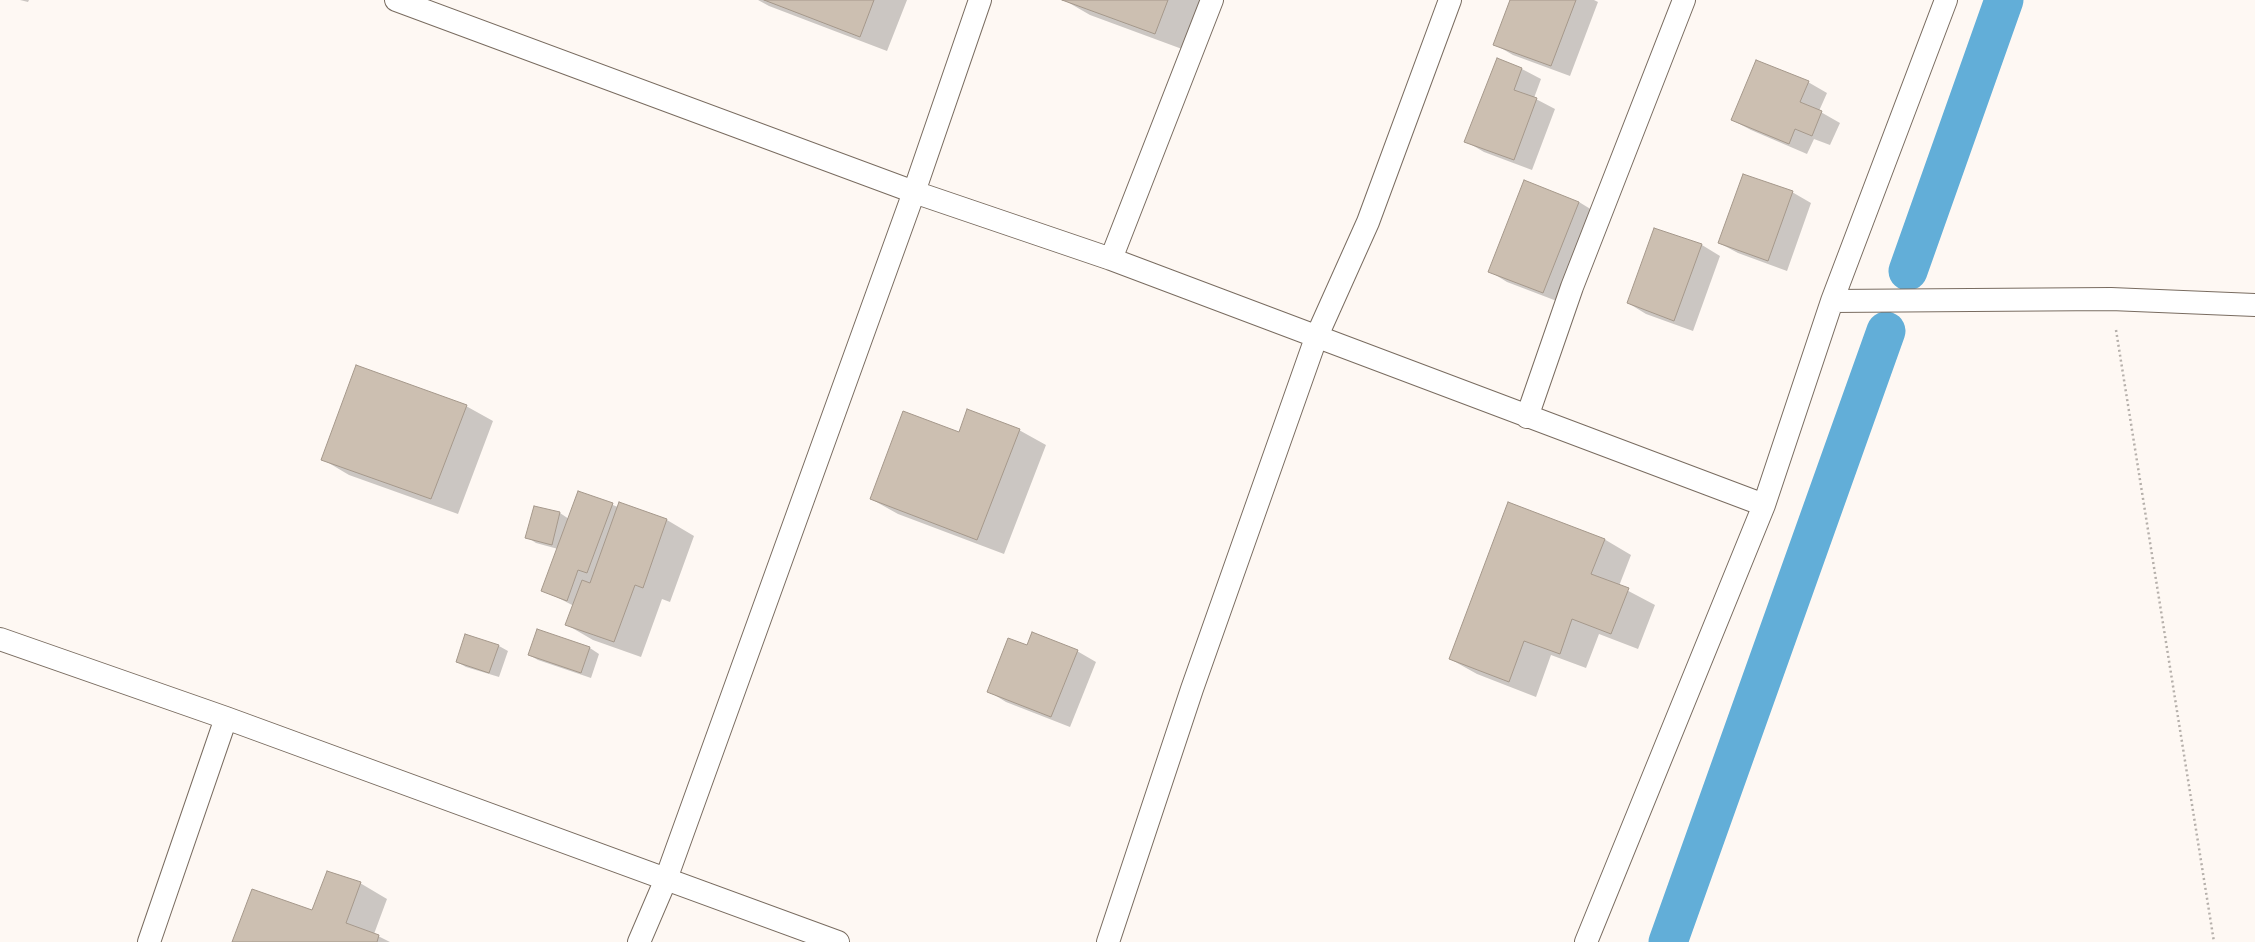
<!DOCTYPE html>
<html>
<head>
<meta charset="utf-8">
<style>
  body { margin:0 }
  canvas { display:block; background:#fef8f3 }
</style>
</head>
<body>
<canvas width="2255" height="942"></canvas>
<script>
const g = document.querySelector('canvas').getContext('2d');
g.lineJoin = 'round';
function fillPath(path, color) { g.fillStyle = color; g.fill(path, 'evenodd'); }
const poly = rows => new Path2D(rows.map(r => 'M' + r).join(''));
function strokePath(path, color, width, dash) { g.strokeStyle = color; g.lineWidth = width; g.lineCap = dash ? 'butt' : 'round'; g.setLineDash(dash || []); g.stroke(path); }
const shadow = poly([
  [20,0,29,0,28,2],
  [758,0,907,0,887,51,769,6],
  [1064,0,1200,0,1182,49,1090,15],
  [1511,0,1594,0,1598,2,1570,76,1513,55,1494,44],
  [1497,59,1522,69,1541,79,1534,98,1555,109,1532,170,1484,152,1465,141],
  [1808,82,1827,93,1819,111,1840,123,1830,145,1814,139,1807,154,1751,130,1732,120],
  [1792,192,1811,203,1787,271,1738,253,1719,243],
  [1579,202,1597,213,1562,303,1507,282,1489,271],
  [1655,229,1702,245,1720,256,1693,331,1646,314,1628,303],
  [466,406,493,421,458,514,349,475,322,459],
  [1019,430,1046,445,1004,554,898,514,871,499,959,433],
  [579,492,618,507,620,503,667,520,694,536,670,602,662,599,641,657,593,640,567,625,574,606,543,590,558,549,536,543,527,537,534,507,560,513,569,519],
  [1604,539,1631,555,1619,586,1655,605,1638,649,1599,634,1586,668,1551,655,1536,697,1477,674,1450,659],
  [538,631,590,648,599,654,591,678,538,660,529,655],
  [499,646,508,651,499,677,466,667,457,662],
  [1028,647,1077,651,1096,662,1070,727,1006,702,988,691],
  [360,883,387,899,374,934,390,942,233,942,313,912]
]);
const canal = poly([
  [1908,271,2004,0],
  [1668,942,1886,331]
]);
const building = poly([
  [764,0,874,0,860,37,764,0],
  [1062,0,1168,0,1155,34,1062,0],
  [1510,0,1576,0,1551,66,1493,45,1510,0],
  [1497,58,1522,68,1514,90,1537,98,1514,160,1464,142,1497,58],
  [1756,60,1809,81,1800,102,1822,111,1812,136,1795,129,1789,144,1731,120,1756,60],
  [1743,174,1793,191,1768,261,1718,243,1743,174],
  [1524,180,1579,202,1543,293,1488,272,1524,180],
  [1654,228,1702,244,1674,321,1627,303,1654,228],
  [356,365,467,405,431,499,321,460,356,365],
  [967,409,1020,429,977,540,870,499,903,411,959,432,967,409],
  [578,491,613,503,587,573,578,570,567,601,541,591,578,491],
  [619,502,667,519,643,588,635,585,614,642,565,625,582,580,590,583,619,502],
  [1508,502,1605,539,1591,574,1629,588,1611,634,1572,619,1560,654,1524,641,1509,682,1449,659,1508,502],
  [534,506,560,512,552,545,525,538,534,506],
  [537,629,590,647,581,673,528,655,537,629],
  [1032,632,1078,650,1051,717,987,692,1008,638,1027,645,1032,632],
  [465,634,499,645,489,673,456,662,465,634],
  [327,871,361,882,346,923,379,935,377,942,232,942,252,889,312,910,327,871]
]);
const path = poly([
  [2116,330,2214,942]
]);
const street = poly([
  [396,0,914,192,1111,259,1764,505],
  [1111,259,1212,0],
  [1832,301,2111,299,2255,305],
  [1527,417,1572,287,1684,0],
  [0,639,226,718,838,942],
  [149,942,226,718],
  [639,942,666,879,914,192,980,0],
  [1108,942,1192,689,1316,338,1368,222,1450,0],
  [1586,942,1764,505,1832,301,1946,0]
]);
fillPath(shadow, '#0003');
strokePath(canal, '#62aed8', 39);
fillPath(building, '#ccbfb1');
strokePath(building, '#a5988b', 1);
strokePath(street, '#796c60', 24);
strokePath(path, '#b6b0ab', 2.5, [2, 3]);
strokePath(street, '#fff', 22);
</script>
</body>
</html>
